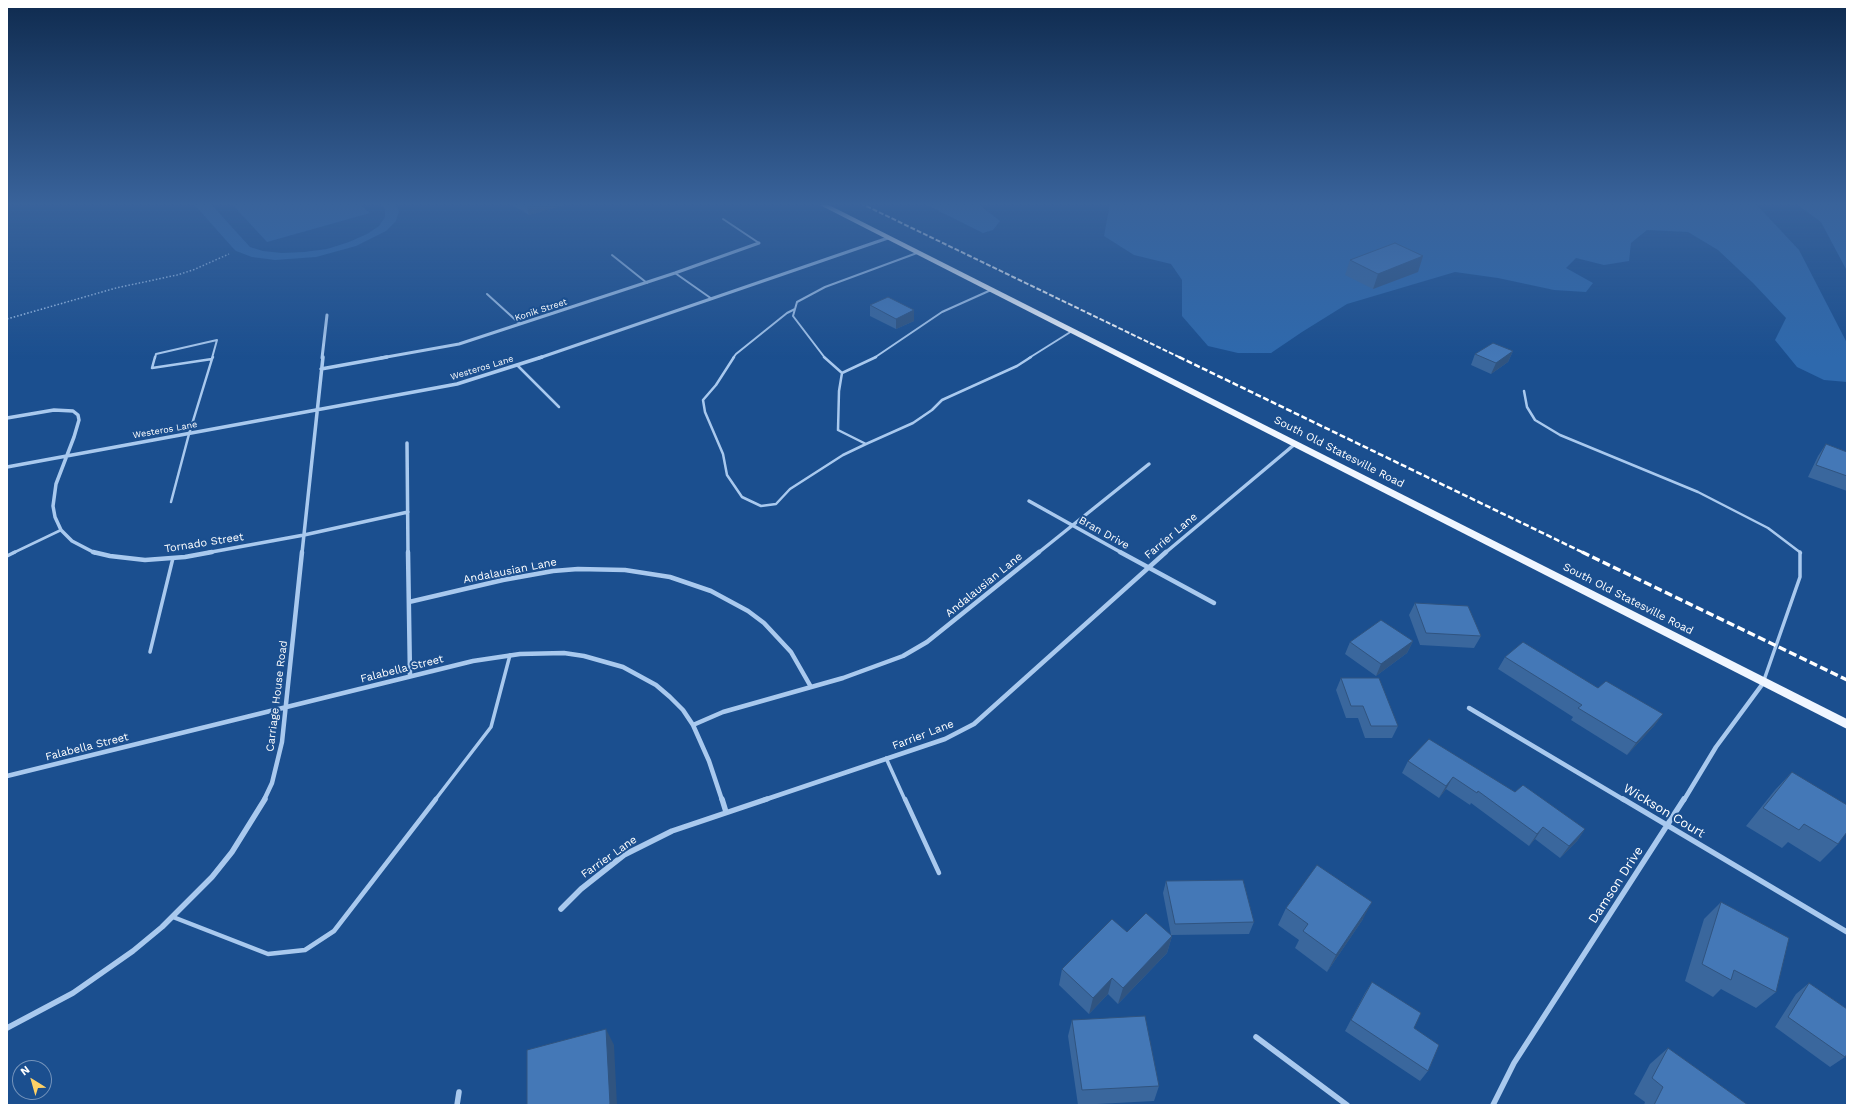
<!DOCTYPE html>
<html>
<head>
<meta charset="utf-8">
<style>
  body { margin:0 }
  #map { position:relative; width:1854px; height:1112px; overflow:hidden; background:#1b4f8f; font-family:"Work Sans",sans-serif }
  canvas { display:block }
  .frame { position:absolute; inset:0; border:8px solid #fff; pointer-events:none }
  .north { position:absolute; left:12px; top:1060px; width:40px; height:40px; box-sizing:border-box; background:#1b4f8f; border:1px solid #7695bc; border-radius:50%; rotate:323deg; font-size:11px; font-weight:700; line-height:16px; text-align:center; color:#fff }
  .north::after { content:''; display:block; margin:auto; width:14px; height:18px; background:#ffd166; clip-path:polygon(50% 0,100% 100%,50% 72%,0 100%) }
</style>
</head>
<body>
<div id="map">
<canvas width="1854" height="1112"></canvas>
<div class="frame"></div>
<div class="north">N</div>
</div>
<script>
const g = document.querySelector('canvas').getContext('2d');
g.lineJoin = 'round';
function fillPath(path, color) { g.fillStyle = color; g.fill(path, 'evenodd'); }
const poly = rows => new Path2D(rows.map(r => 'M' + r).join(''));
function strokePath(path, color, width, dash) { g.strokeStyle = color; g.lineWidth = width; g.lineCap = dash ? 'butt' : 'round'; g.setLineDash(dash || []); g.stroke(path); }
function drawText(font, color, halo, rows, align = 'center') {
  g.font = font + ' "Work Sans",sans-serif'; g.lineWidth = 4; g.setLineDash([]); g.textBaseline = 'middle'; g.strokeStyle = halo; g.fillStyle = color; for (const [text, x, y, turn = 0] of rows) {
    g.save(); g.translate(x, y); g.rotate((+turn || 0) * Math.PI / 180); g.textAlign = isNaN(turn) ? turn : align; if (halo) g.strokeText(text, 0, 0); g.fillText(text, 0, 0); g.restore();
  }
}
const green = poly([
  [210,203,250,247,263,251,282,253,304,252,327,249,349,242,367,234,379,226,385,217,385,209,379,203,395,203,399,211,396,221,386,231,356,246,316,257,275,260,252,257,236,251,232,247,193,203],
  [358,203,370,213,267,242,231,203],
  [923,203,977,203,1000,221,993,230,983,233],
  [1110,203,1755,203,1799,250,1847,343,1847,382,1824,380,1797,367,1775,340,1786,318,1753,283,1718,250,1688,232,1647,230,1631,243,1629,261,1604,265,1576,258,1566,268,1593,283,1586,292,1554,290,1498,278,1455,272,1347,304,1302,332,1271,353,1238,353,1208,346,1182,316,1182,280,1171,264,1134,255,1104,236],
  [1847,203,1847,271,1821,222,1795,203]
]);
const path = poly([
  [7,319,116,288,177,275,193,270,229,254]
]);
const serviceFar3 = poly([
  [723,219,759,243],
  [612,255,647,283],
  [675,273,712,299],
  [487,294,520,324],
  [155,358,156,354,217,340,212,358],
  [733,358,736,354,787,313,795,309],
  [825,358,793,316,797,302,825,287,917,253],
  [874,358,942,312,991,290],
  [1029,358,1072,331]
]);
const serviceFar2 = poly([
  [155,357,152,368,212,359],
  [734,357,716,385,703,400,705,412,723,454,727,475,742,497,761,506,776,504,790,489,843,455,866,444],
  [824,357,842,373],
  [212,359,213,357],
  [517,365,559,407],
  [842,373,839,391,838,430,866,444,913,423,932,410,942,400,1017,366,1031,357],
  [842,373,876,357],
  [1524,391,1527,407,1535,420,1560,435,1698,492,1768,528,1801,553],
  [171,502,189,434,212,359],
  [13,553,61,530]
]);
const serviceFar1 = poly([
  [7,556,15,552],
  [150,652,173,558],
  [1764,680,1800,577,1800,552],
  [886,758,905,800],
  [435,800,491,727,510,655]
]);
const service = poly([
  [905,799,939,873],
  [173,917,268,954,305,950,334,931,436,799]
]);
const minorFar3 = poly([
  [322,358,327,315],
  [381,358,459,344,675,273,759,243],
  [539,358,888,238]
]);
const minorFar2 = poly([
  [321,369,387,357],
  [7,418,54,410,73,411,78,415,79,420,74,437,56,484,53,506,55,517,61,530,72,541,95,553],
  [407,443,408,553],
  [7,467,457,384,542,357],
  [1029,501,1122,553],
  [206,553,304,535,408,512],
  [302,553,323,357],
  [1038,553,1149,464],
  [1165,553,1295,444]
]);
const minorFar1 = poly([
  [93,552,110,556,145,560,185,557,212,552],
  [408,552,410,676],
  [1120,552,1214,603],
  [409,602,503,580,553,571,578,569,625,570,670,577,711,591,748,611,764,623,791,652,811,687],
  [1469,708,1624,800],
  [693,725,723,712,843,678,903,656,927,642,1039,552],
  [7,776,473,661,520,654,564,653,584,656,623,667,656,685,670,697,683,710,693,725,709,761,722,800],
  [264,800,272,783,282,742,302,552],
  [764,800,945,739,974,724,1166,552],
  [1684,800,1716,747,1764,682]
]);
const minor = poly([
  [722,799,726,812],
  [1623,799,1847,932],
  [561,909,581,889,624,855,672,831,767,799],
  [7,1028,73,993,133,951,162,927,212,877,232,852,265,799],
  [1256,1037,1347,1105],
  [457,1105,459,1092],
  [1493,1105,1514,1063,1684,799]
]);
const primary = poly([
  [816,203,825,203,1847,719,1847,729,816,203]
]);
const railFar2 = poly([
  [860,203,1181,358]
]);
const railFar1 = poly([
  [1179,357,1584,553]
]);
const rail = poly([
  [1582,552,1847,680]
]);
const wall = poly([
  [511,204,568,204,529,215],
  [1423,256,1418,272,1373,289,1345,275,1350,260],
  [870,305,914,321,896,329,870,316],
  [1513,351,1508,362,1491,374,1471,365,1475,354],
  [1826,444,1847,452,1847,491,1808,477,1818,456],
  [1415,603,1481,636,1474,648,1420,645,1409,615],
  [1413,641,1407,653,1376,676,1345,654,1350,642],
  [1505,657,1598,688,1663,714,1654,726,1627,755,1571,720,1573,717,1498,669],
  [1341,678,1398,726,1392,738,1365,738,1358,718,1346,718,1336,690],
  [1408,761,1515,792,1585,829,1577,841,1560,858,1535,839,1529,846,1471,803,1470,805,1446,789,1439,798,1402,773],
  [1792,772,1838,844,1820,862,1788,842,1782,848,1746,826,1775,790],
  [1166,881,1254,922,1249,934,1171,935,1172,936,1167,953,1118,1004,1108,994,1089,1014,1059,985,1062,969,1127,932,1171,935,1163,893],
  [1721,902,1776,992,1756,1008,1721,989,1713,997,1685,981,1704,919],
  [1286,908,1363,919,1327,972,1295,948,1299,940,1278,925],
  [1372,982,1414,1028,1428,1071,1420,1081,1345,1031,1365,993],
  [1809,983,1847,1009,1847,1055,1845,1057,1830,1067,1775,1027,1796,994],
  [1072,1020,1159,1086,1154,1101,1078,1105,1068,1036],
  [1668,1048,1748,1105,1644,1105,1645,1102,1634,1094,1650,1064]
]);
const shadedWall = poly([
  [526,204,568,204,529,215],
  [1423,256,1418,272,1373,289,1378,274],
  [914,310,914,321,896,329,896,319],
  [1513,351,1508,362,1491,374,1496,363],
  [1413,641,1407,653,1376,676,1381,664],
  [1663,714,1654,726,1627,755,1636,743],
  [1453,777,1446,789,1439,798,1446,786],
  [1543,827,1535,839,1529,846,1537,834],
  [1585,829,1577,841,1560,858,1569,846],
  [1372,902,1363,919,1327,972,1336,955],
  [1172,936,1167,953,1118,1004,1123,988],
  [1112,978,1108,994,1089,1014,1093,998],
  [606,1029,614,1045,617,1105,608,1105]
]);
const building = poly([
  [1395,243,1423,256,1378,274,1350,260,1395,243],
  [888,297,914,310,896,319,870,305,888,297],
  [1493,343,1513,351,1496,363,1475,354,1493,343],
  [1826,444,1847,452,1847,476,1816,465,1826,444],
  [1415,603,1468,606,1481,636,1426,633,1415,603],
  [1381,620,1413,641,1381,664,1350,642,1381,620],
  [1523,642,1598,688,1606,681,1663,714,1636,743,1578,708,1582,705,1505,657,1523,642],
  [1341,678,1379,678,1398,726,1371,726,1363,706,1351,706,1341,678],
  [1429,739,1515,792,1523,785,1585,829,1569,846,1543,827,1537,834,1478,791,1477,793,1453,777,1446,786,1408,761,1429,739],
  [1792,772,1847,805,1847,832,1838,844,1804,824,1799,830,1763,808,1792,772],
  [1317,865,1372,902,1336,955,1303,931,1308,924,1286,908,1317,865],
  [1243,880,1254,922,1175,924,1166,881,1243,880],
  [1721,902,1789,938,1776,992,1734,970,1731,980,1702,964,1721,902],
  [1146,913,1172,936,1123,988,1112,978,1093,998,1062,969,1112,919,1127,932,1146,913],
  [1372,982,1421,1013,1414,1028,1439,1045,1428,1071,1351,1020,1372,982],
  [1809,983,1847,1009,1847,1054,1845,1057,1788,1017,1809,983],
  [1145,1016,1159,1086,1082,1090,1072,1020,1145,1016],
  [606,1029,610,1104,608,1105,527,1105,527,1050,606,1029],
  [1668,1048,1748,1105,1654,1105,1663,1087,1652,1078,1668,1048]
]);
const farStreetnames = [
  ["Konik Street",541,310,-18],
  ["Westeros Lane",482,368,-17],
  ["Westeros Lane",165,430,-10]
];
const streetNames = [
  ["South Old Statesville Road",1339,452,27],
  ["Bran Drive",1104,533,29],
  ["Farrier Lane",1171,536,-40],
  ["Tornado Street",204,543,-9],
  ["Andalausian Lane",510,571,-11],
  ["Andalausian Lane",984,585,-39],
  ["South Old Statesville Road",1628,599,27],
  ["Falabella Street",402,669,-14],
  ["Carriage House Road",277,696,-83],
  ["Farrier Lane",923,735,-21],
  ["Falabella Street",87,747,-14],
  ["Farrier Lane",609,857,-35]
];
const nearStreetnames = [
  ["Wickson Court",1664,811,31],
  ["Damson Drive",1616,885,-57]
];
fillPath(green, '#2e69ad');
strokePath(path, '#a9c9ee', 1.5, [1.5, 2]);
strokePath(serviceFar3, '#a9c9ee', 2);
strokePath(serviceFar2, '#a9c9ee', 2.5);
strokePath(serviceFar1, '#a9c9ee', 3.5);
strokePath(service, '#a9c9ee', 4.5);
strokePath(minorFar3, '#a9c9ee', 3);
strokePath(minorFar2, '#a9c9ee', 3.5);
strokePath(minorFar1, '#a9c9ee', 4.5);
strokePath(minor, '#a9c9ee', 5.5);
fillPath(primary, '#f0f6ff');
strokePath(railFar2, '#fff', 2, [5, 2]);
strokePath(railFar1, '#fff', 2.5, [6, 2.5]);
strokePath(rail, '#fff', 3.5, [8, 3.5]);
fillPath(wall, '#3a679d');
fillPath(shadedWall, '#305480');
fillPath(building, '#4478b7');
strokePath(building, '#305480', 1);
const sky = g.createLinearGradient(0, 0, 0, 359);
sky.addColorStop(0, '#0f2b4f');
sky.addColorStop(0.57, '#39639b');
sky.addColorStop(1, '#39639b00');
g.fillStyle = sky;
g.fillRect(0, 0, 1854, 359);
drawText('9px', '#fff', '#1b4f8f', farStreetnames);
drawText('11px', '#fff', '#1b4f8f', streetNames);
drawText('13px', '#fff', '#1b4f8f', nearStreetnames);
</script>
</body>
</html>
